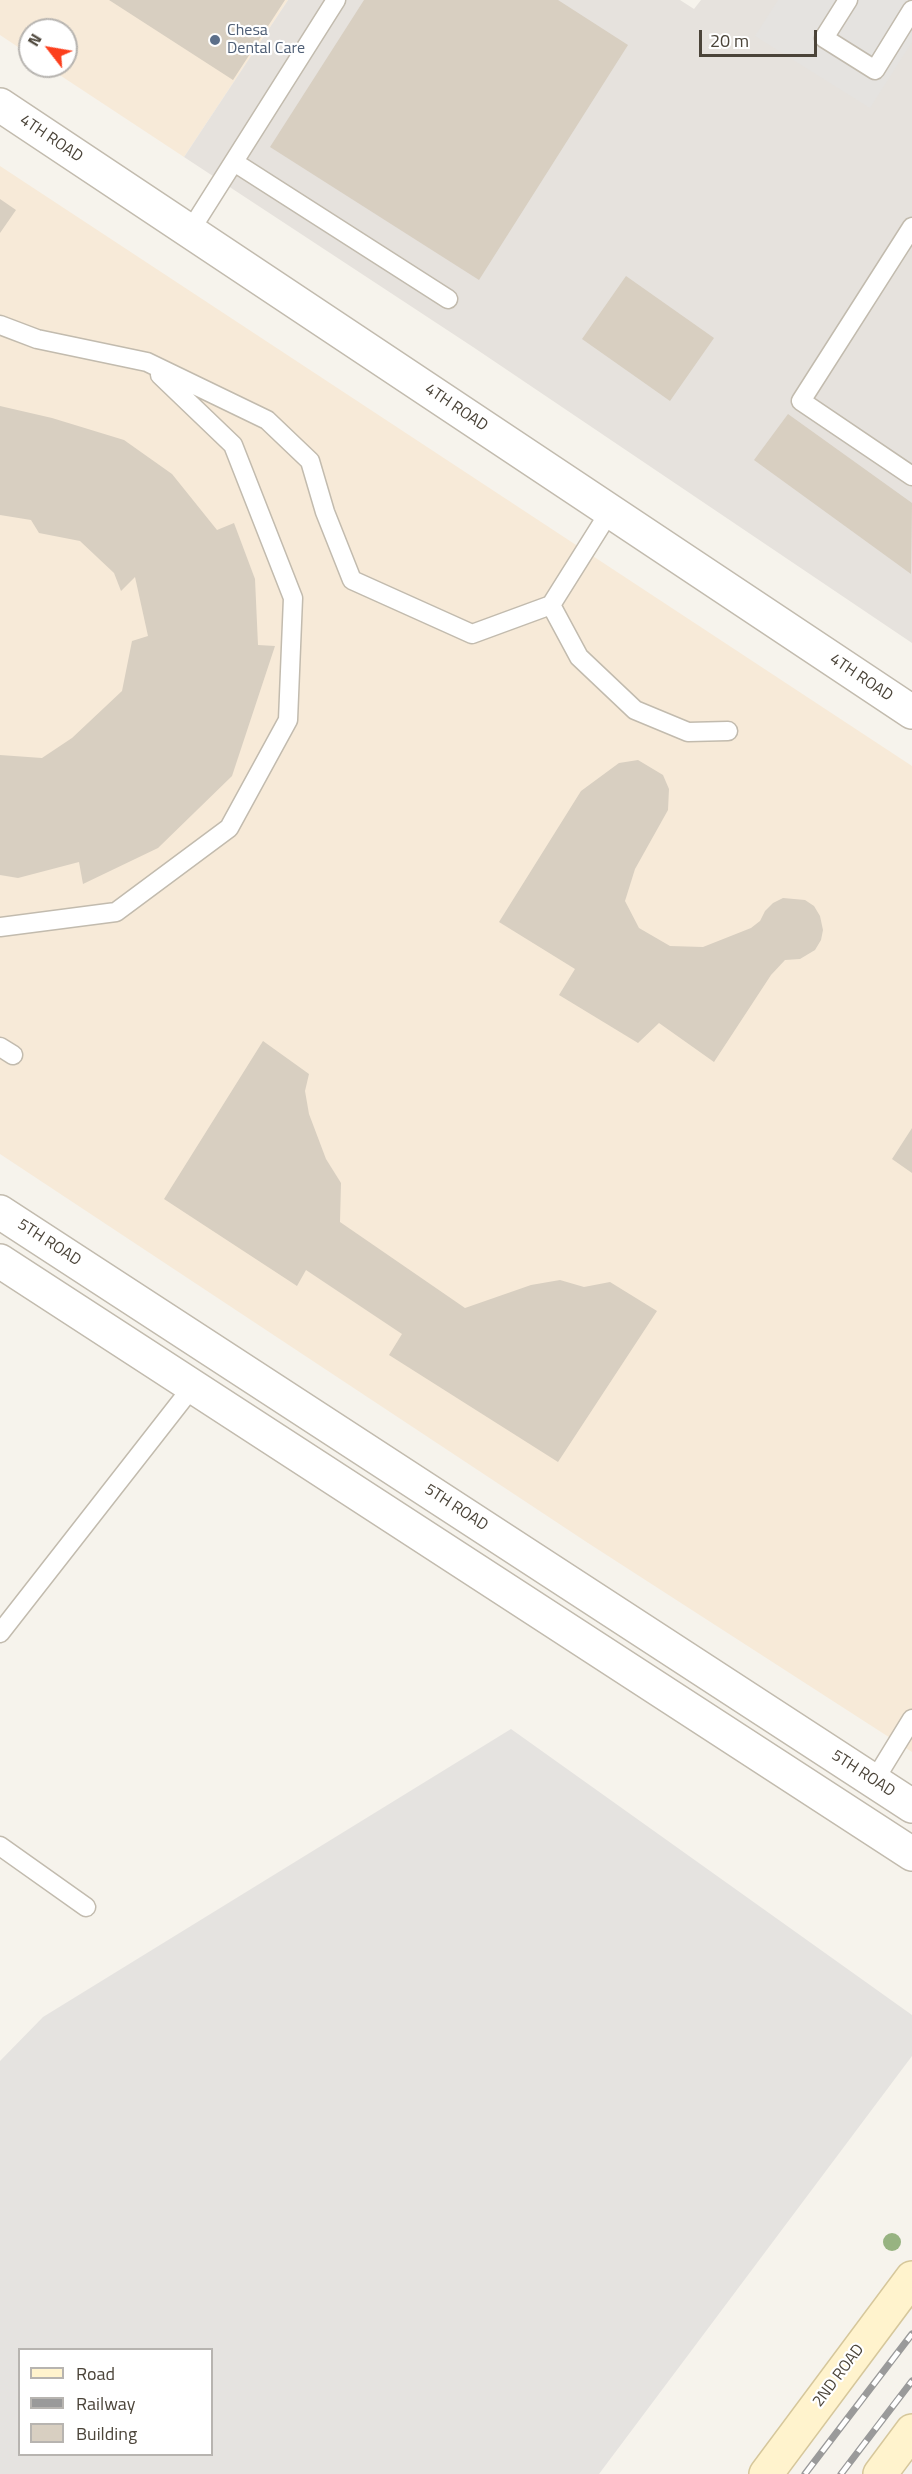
<!DOCTYPE html>
<html>
<head>
<meta charset="utf-8">
<style>
  body { margin:0 }
  #map { position:relative; width:912px; height:2474px; overflow:hidden; background:#f6f3ec; font-family:"Titillium Web",sans-serif }
  canvas { display:block }
  .legend { position:absolute; left:18px; top:2348px; width:195px; height:108px; box-sizing:border-box; background:#fff; border:2px solid #b7b4b0; margin:0; padding:8px 10px; list-style:none; font-size:18px; color:#4b4439 }
  .legend li { display:flex; align-items:center; gap:12px; height:30px }
  .legend b { width:30px; border:2px solid #b7b4b0 }
  .north { position:absolute; left:18px; top:18px; width:60px; height:60px; box-sizing:border-box; background:#fff; border:2px solid #b7b4b0; border-radius:50%; rotate:301deg; font-size:16px; font-weight:700; line-height:24px; text-align:center; color:#4b4439 }
  .north::after { content:''; display:block; margin:auto; width:21px; height:27px; background:#fc3f1d; clip-path:polygon(50% 0,100% 100%,50% 72%,0 100%) }
  .scale { position:absolute; left:699px; top:30px; width:118px; height:27px; box-sizing:border-box; border:3px solid #4b4439; border-top:0; padding-left:8px; font-size:18px; line-height:21px; white-space:nowrap; color:#4b4439; -webkit-text-stroke:4px #fff; paint-order:stroke }
</style>
</head>
<body>
<div id="map">
<canvas width="912" height="2474"></canvas>
<ul class="legend">
<li><b style="height:8px;background:#fff3cd"></b>Road</li>
<li><b style="height:8px;background:#9a9a9a"></b>Railway</li>
<li><b style="height:16px;background:#d8cfc1"></b>Building</li>
</ul>
<div class="north">N</div>
<div class="scale">20 m</div>
</div>
<script>
const g = document.querySelector('canvas').getContext('2d');
g.lineJoin = 'round';
function fillPath(path, color) { g.fillStyle = color; g.fill(path, 'evenodd'); }
const poly = rows => new Path2D(rows.map(r => 'M' + r).join(''));
function strokePath(path, color, width, dash) { g.strokeStyle = color; g.lineWidth = width; g.lineCap = dash ? 'butt' : 'round'; g.setLineDash(dash || []); g.stroke(path); }
function drawText(font, color, halo, rows, align = 'center') {
  g.font = font + ' "Titillium Web",sans-serif'; g.lineWidth = 4.5; g.setLineDash([]); g.textBaseline = 'middle'; g.strokeStyle = halo; g.fillStyle = color; for (const [text, x, y, turn = 0] of rows) {
    g.save(); g.translate(x, y); g.rotate((+turn || 0) * Math.PI / 180); g.textAlign = isNaN(turn) ? turn : align; if (halo) g.strokeText(text, 0, 0); g.fillText(text, 0, 0); g.restore();
  }
}
const commercial = poly([
  [0,0,288,0,184,157,46,66,66,66,66,30,30,30,30,55,0,35],
  [0,166,912,766,912,1752,588,1543,0,1154]
]);
const industrial = poly([
  [288,0,680,0,694,9,701,0,912,0,912,643,473,347,184,157]
]);
const parking = poly([
  [778,0,912,0,912,42,870,108,755,36],
  [511,1729,912,2015,912,2056,599,2474,0,2474,0,2061,43,2017],
  [20,2350,212,2350,212,2454,20,2454]
]);
const building = poly([
  [109,0,285,0,233,80],
  [364,0,558,0,628,45,479,280,270,147],
  [0,199,16,210,0,233],
  [626,276,714,338,670,401,582,339],
  [0,406,52,418,124,440,172,474,217,530,234,523,255,579,258,645,275,646,232,776,158,848,83,884,79,862,18,878,0,875,0,755,42,758,72,738,122,691,132,641,148,636,135,577,121,591,114,573,80,541,39,533,31,520,0,515],
  [788,414,912,503,911,574,754,460],
  [638,760,663,775,669,789,668,810,635,869,625,901,639,928,670,946,703,947,751,928,760,921,765,911,773,903,783,898,805,900,814,906,820,916,823,930,821,940,815,950,800,959,785,960,771,975,714,1062,659,1023,638,1043,559,995,575,969,499,922,581,791,619,763],
  [263,1041,309,1074,305,1091,309,1114,326,1159,341,1183,340,1222,465,1308,531,1285,560,1280,584,1287,610,1282,657,1311,558,1462,389,1355,402,1334,306,1270,297,1286,164,1199],
  [912,1128,912,1173,892,1159]
]);
const service = poly([
  [848,0,824,38,875,70,912,10],
  [234,162,448,299],
  [912,227,801,401,912,476],
  [190,231,336,0],
  [0,325,37,339,147,362,267,420,310,461,325,512,352,580,472,634,551,605,610,511],
  [551,605,579,657,635,710,688,732,728,731],
  [0,927,116,912,229,828,288,720,293,598,233,445,160,375],
  [0,1047,13,1055],
  [0,1633,193,1386],
  [874,1781,912,1719],
  [0,1846,86,1907]
]);
const minor = poly([
  [0,105,912,712]
]);
const tertiary = poly([
  [0,1212,912,1806],
  [0,1261,912,1854]
]);
const secondary = poly([
  [766,2474,912,2278],
  [880,2474,912,2431]
]);
const rail = poly([
  [805,2474,912,2334],
  [841,2474,912,2381]
]);
const trees = [
  [892,2242]
];
const markers = [
  [215,40,6,"#5c6f8a"]
];
const serviceNames = [
  ["Chesa",227,31],
  ["Dental Care",227,49]
];
const streetNames = [
  ["4TH ROAD",51,139,34],
  ["4TH ROAD",456,408,34],
  ["4TH ROAD",861,678,34],
  ["5TH ROAD",49,1243,33],
  ["5TH ROAD",456,1508,33],
  ["5TH ROAD",863,1774,33],
  ["2ND ROAD",839,2376,-53]
];
fillPath(commercial, '#f7ead8');
fillPath(industrial, '#e6e2dd');
fillPath(parking, '#e5e3e0');
fillPath(building, '#d8cfc1');
strokePath(service, '#c2bbae', 21);
strokePath(minor, '#c2bbae', 36);
strokePath(tertiary, '#c2bbae', 36);
strokePath(secondary, '#d6c79b', 36);
strokePath(service, '#fff', 18);
strokePath(minor, '#fff', 33);
strokePath(tertiary, '#fff', 33);
strokePath(secondary, '#fff3cd', 33);
strokePath(rail, '#9a9a9a', 7);
strokePath(rail, '#fff', 4.5, [14]);
g.fillStyle = '#97b381';
for (const [x, y] of trees) { g.beginPath(); g.arc(x, y, 9, 0, 2 * Math.PI); g.fill(); }
for (const [x, y, r, color] of markers) { const dot = new Path2D(); dot.arc(x, y, r, 0, 2 * Math.PI); g.fillStyle = color; g.fill(dot); strokePath(dot, '#fff', 2); }
drawText('16px', '#4e5e75', '#fff', serviceNames, 'left');
drawText('16px', '#4b4439', '#fff', streetNames);
</script>
</body>
</html>
